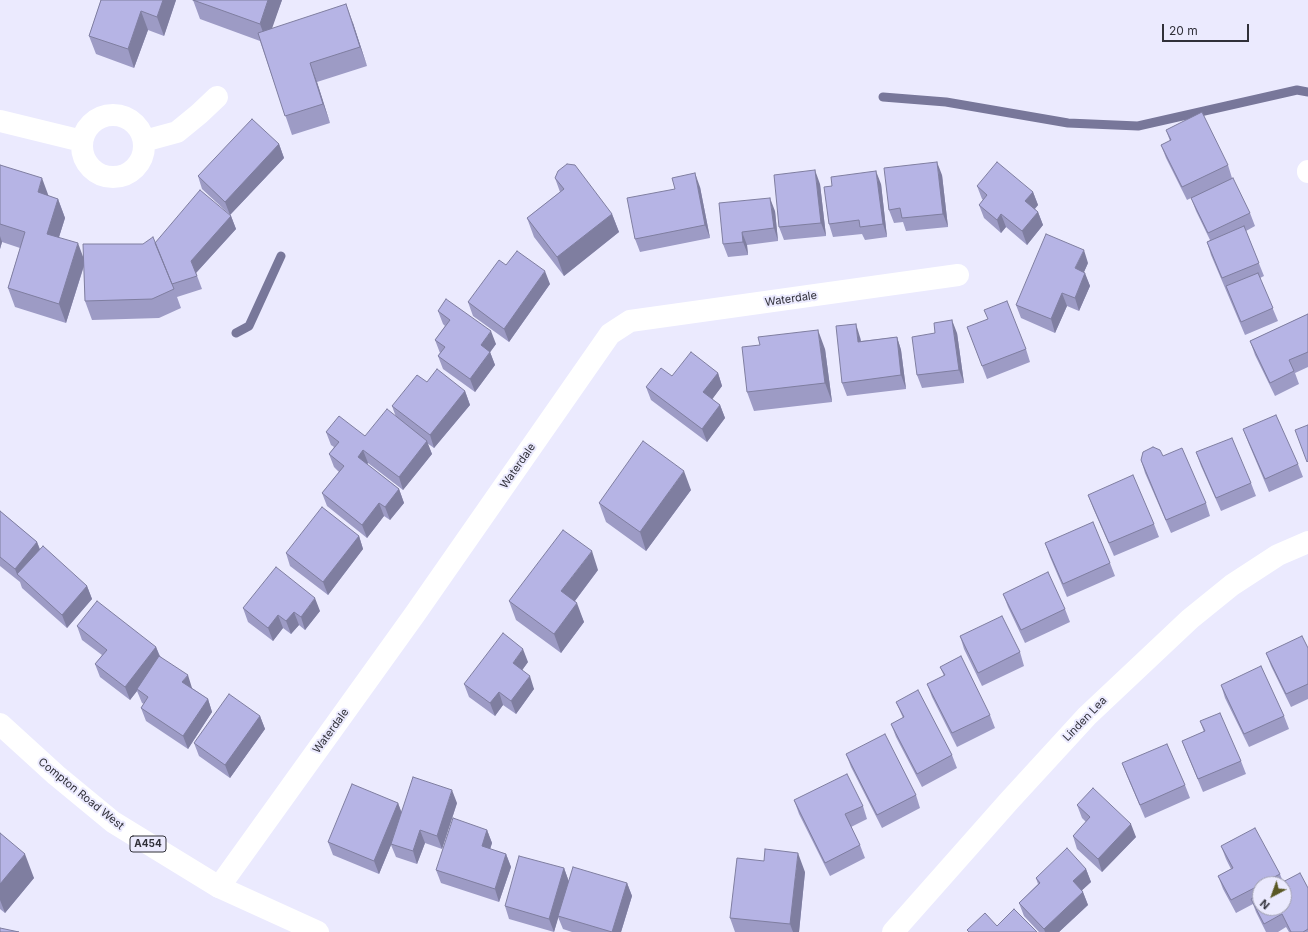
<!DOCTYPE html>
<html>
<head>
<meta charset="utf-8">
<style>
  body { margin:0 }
  #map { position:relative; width:1308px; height:932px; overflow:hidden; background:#ebeafe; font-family:Inter,sans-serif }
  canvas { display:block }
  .north { position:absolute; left:1252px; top:876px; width:40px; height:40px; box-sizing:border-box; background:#ebeafe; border:1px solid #a0a0af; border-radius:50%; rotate:221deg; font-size:11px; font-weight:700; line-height:16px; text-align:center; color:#303039 }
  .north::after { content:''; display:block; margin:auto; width:14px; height:18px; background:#5a5825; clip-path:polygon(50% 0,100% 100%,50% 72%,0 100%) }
  .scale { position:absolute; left:1162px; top:24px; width:87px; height:18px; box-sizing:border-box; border:2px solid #303039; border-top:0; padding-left:5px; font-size:12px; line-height:14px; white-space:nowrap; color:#303039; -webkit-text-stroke:3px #ebeafe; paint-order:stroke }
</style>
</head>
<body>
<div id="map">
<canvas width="1308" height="932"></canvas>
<div class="north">N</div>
<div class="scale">20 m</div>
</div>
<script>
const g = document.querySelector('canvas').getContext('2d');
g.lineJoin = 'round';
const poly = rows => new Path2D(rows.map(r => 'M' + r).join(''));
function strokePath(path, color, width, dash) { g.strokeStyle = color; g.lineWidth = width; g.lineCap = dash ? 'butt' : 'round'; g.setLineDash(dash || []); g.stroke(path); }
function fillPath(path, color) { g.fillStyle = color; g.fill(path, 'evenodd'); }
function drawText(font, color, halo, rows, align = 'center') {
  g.font = font + ' Inter,sans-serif'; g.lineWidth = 4; g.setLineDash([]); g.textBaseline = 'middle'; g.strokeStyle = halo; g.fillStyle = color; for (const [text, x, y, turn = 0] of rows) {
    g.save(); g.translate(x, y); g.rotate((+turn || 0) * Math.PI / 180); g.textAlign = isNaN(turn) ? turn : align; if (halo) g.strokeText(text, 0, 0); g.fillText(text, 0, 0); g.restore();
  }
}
const stream = poly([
  [883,97,946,102,1068,123,1138,126,1297,90,1308,92],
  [236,333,249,326,281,256]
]);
const minor = poly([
  '82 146a31 31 0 1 1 62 0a31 31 0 1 1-62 0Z',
  [0,121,82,141],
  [144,141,177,132,199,114,217,97],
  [1308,171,1308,172],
  [219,887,415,614,610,334,630,321,958,275],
  [893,932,1009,801,1087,716,1190,619,1232,585,1278,555,1308,542]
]);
const highway = poly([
  [0,724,56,775,113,822,219,887,318,932]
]);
const wall = poly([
  [101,0,176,0,164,36,148,30,134,68,96,54,89,36],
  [193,0,282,0,271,29,353,23,367,66,317,82,330,123,292,135,260,41,200,19],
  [1166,130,1228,165,1232,178,1250,213,1255,226,1246,231,1264,276,1260,278,1278,321,1245,335,1211,255,1207,242,1210,240,1196,211,1191,198,1187,200,1166,158,1161,145,1170,141],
  [279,144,284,158,230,215,202,189,198,176],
  [0,165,48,196,58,199,65,218,59,237,83,258,143,244,155,243,231,216,236,229,196,273,202,289,177,297,181,308,159,318,92,320,85,301,84,266,66,323,15,307,8,288,20,248,2,242,0,249],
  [942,175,948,227,906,231,903,222,894,223,889,210],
  [555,178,612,214,619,232,564,276,534,237,527,218,560,192],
  [820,184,826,236,784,240,779,227],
  [881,184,887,237,865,240,862,234,833,237,829,224],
  [977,186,1033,192,1038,205,1035,209,1038,212,1043,225,1027,245,1006,227,1001,233,984,218,979,205,983,200,982,199],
  [700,187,710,238,640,252,635,239],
  [775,211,778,241,747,245,748,255,728,257,723,244],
  [1088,263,1084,272,1090,286,1079,311,1067,306,1055,333,1021,318,1016,305],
  [506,265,550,284,509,342,473,316,468,302],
  [438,311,496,344,490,352,495,365,475,392,443,369,438,356,440,353,435,340,445,326,443,324],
  [1308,314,1308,367,1295,373,1299,384,1275,396,1255,355,1250,341],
  [967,327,1026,349,1030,362,987,379],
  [957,333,964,383,922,388,917,375],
  [860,337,861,341,897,337,901,350,906,389,847,396,842,383],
  [825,349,832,402,754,411,747,392],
  [718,373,722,386,712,399,720,405,725,418,707,442,651,400,646,387,672,376],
  [427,382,465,391,470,405,434,448,427,443,432,454,403,490,368,463,367,464,399,489,404,503,390,520,384,516,367,538,327,506,322,493,339,472,334,467,329,454,334,447,331,445,326,432,365,436,396,417,392,406],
  [1243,429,1298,464,1303,477,1269,492,1248,442],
  [1196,452,1251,483,1256,496,1221,511,1201,466],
  [1163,456,1206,503,1210,516,1171,533,1145,473,1141,460],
  [691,490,646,551,606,522,599,503],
  [1088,495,1154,524,1159,537,1114,556,1093,508],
  [0,511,37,542,40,549,87,586,92,599,67,628,22,588,20,582,0,566],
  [359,536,363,549,328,595,290,566,286,553],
  [1045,543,1110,563,1115,576,1067,597,1050,557],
  [598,570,575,601,584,622,561,653,516,620,509,601],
  [1003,594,1065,609,1070,622,1025,643,1008,607],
  [243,608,320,611,305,630,299,625,291,634,283,628,273,641,248,622],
  [77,626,156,647,160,656,192,688,208,699,212,712,188,749,146,721,141,708,144,704,142,703,137,691,130,700,100,677,95,664,102,655,82,640],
  [960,636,1020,652,1024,666,982,686,964,649],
  [1308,648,1308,699,1291,707,1271,666,1266,653],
  [528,662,522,670,534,689,516,714,503,705,495,716,469,697,464,684],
  [940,667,990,715,995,728,957,747,932,697,927,684,944,676],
  [1221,685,1284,716,1289,729,1249,747,1225,698],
  [896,702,952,755,957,768,922,787,896,737,891,724,903,718],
  [260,716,265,729,230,778,199,756,194,743],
  [1200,721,1241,761,1246,774,1203,792,1187,754,1182,741,1204,732],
  [846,754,916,795,920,808,882,828,851,767],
  [1122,763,1185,785,1190,798,1145,818,1127,776],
  [794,800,863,806,867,819,851,827,860,845,865,858,830,876,799,814],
  [398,803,401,812,457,803,442,849,425,843,417,864,396,857,391,845,379,874,333,855,328,842],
  [1077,805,1136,837,1102,872,1077,849,1073,836,1086,822,1082,818],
  [487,830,492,843,490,849,506,854,511,867,499,902,441,883,436,870],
  [0,833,34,878,5,913,0,909],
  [1221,846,1280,874,1283,882,1308,888,1308,932,1289,932,1286,927,1278,932,1266,932,1256,912,1253,904,1236,913,1223,889,1218,876,1231,869,1226,859],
  [1260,884,1284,884,1260,908],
  [564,868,569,882,627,883,632,896,621,932,572,932,563,929,558,917,554,932,509,919,505,906],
  [1086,869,1091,882,1082,890,1088,905,1059,932,1039,932,1024,916,1019,903,1038,884,1036,878],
  [805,872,799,932,735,932,730,918]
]);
const shadedWall = poly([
  [163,0,176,0,164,36,157,17],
  [268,0,282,0,267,43,260,24],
  [346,4,353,23,367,66,360,47],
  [141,11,148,30,134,68,128,49],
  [310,63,317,82,330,123,323,104],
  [279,144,284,158,230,215,225,202],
  [937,162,942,175,948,227,943,214],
  [815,170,820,184,826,236,821,223],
  [876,171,881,184,887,237,883,224],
  [695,173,700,187,710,238,705,225],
  [42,178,49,197,38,192],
  [1033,192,1038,205,1030,214,1025,201],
  [770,198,775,211,778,241,774,228],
  [58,199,65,218,54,253,47,234],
  [1038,212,1043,225,1027,245,1022,231],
  [612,214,619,232,564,276,557,257],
  [1001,214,1006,227,1001,233,997,220],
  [231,216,236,229,195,274,191,261],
  [742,232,747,245,748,255,743,242],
  [0,236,2,242,0,249],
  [78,243,85,262,66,323,59,304],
  [1084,250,1088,263,1080,281,1075,268],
  [545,271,550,284,509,342,504,329],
  [1085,273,1090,286,1079,311,1075,298],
  [1062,293,1067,306,1055,333,1051,319],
  [952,320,957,333,964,383,959,370],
  [856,324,860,337,863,355,858,342],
  [818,330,825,349,832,402,825,383],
  [491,331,496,344,486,358,481,345],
  [897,337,901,350,906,389,901,375],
  [490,352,495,365,475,392,470,379],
  [718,373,722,386,708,405,703,392],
  [465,391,470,405,434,448,430,435],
  [720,405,725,418,707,442,702,429],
  [427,441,432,454,403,490,399,477],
  [363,450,368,463,363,470,358,457],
  [684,471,691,490,646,551,640,532],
  [399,489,404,503,390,520,385,507],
  [379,503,384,516,367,538,362,525],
  [359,536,363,549,328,595,323,582],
  [37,542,42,556,17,574,20,582,15,569],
  [592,551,598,570,568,610,561,591],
  [87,586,92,599,67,628,62,615],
  [315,598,320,611,305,630,301,617],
  [577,603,584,622,561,653,554,634],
  [294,612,299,625,291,634,286,621],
  [278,615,283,628,273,641,268,628],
  [156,647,161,660,137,689,137,691,130,700,125,687],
  [523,649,528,662,518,676,513,663],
  [188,675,192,688,187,695,182,682],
  [530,676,534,689,516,714,511,701],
  [499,692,503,705,495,716,490,703],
  [208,699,212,712,188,749,183,736],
  [260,716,265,729,230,778,225,765],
  [452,790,457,803,442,849,437,836],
  [398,803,403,816,379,874,374,861],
  [1131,824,1136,837,1102,872,1098,859],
  [420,830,425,843,417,864,413,851],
  [487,830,492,843,487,859,482,846],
  [798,853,805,872,799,932,793,932,790,924],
  [25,854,34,878,5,913,0,900,0,884],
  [506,854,511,867,499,902,495,889],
  [564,868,569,882,554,932,549,919],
  [1086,869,1091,882,1078,894,1073,881],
  [627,883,632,896,621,932,612,932],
  [1083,892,1088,905,1059,932,1045,932,1044,929]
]);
const building = poly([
  [101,0,163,0,157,17,141,11,128,49,89,36,101,0],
  [193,0,268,0,260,24,193,0],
  [346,4,360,47,310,63,323,104,285,116,258,33,346,4],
  [1202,112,1228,165,1182,187,1161,145,1171,140,1166,130,1202,112],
  [252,119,279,144,225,202,198,176,252,119],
  [937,162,943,214,902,218,900,208,889,210,884,168,937,162],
  [997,162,1033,192,1025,201,1038,212,1022,231,1001,214,997,220,979,205,987,195,977,186,997,162],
  [567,164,575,165,612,214,557,257,527,218,564,189,555,178,558,171,567,164],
  [0,165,42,178,38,192,58,199,47,234,78,243,59,304,8,288,25,232,0,224,0,165],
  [815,170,821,223,779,227,774,175,815,170],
  [876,171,883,224,860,227,859,220,829,224,824,187,832,186,831,177,876,171],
  [695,173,705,225,635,239,627,198,675,189,672,178,695,173],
  [1233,178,1250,213,1208,233,1191,198,1233,178],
  [200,190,231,216,191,261,197,276,172,284,155,243,200,190],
  [770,198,774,228,742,232,743,242,723,244,719,203,770,198],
  [1244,226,1259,263,1222,278,1207,242,1244,226],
  [1046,234,1084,250,1075,268,1085,273,1075,298,1062,293,1051,319,1016,305,1046,234],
  [153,237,174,289,152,299,85,301,83,244,143,244,153,237],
  [517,251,545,271,504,329,468,302,499,260,506,265,517,251],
  [1258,273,1273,308,1241,322,1226,286,1258,273],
  [446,299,491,331,481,345,490,352,470,379,438,356,445,347,435,340,450,320,438,311,446,299],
  [1007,301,1026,349,982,366,967,327,988,319,984,310,1007,301],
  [1308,314,1308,352,1289,360,1294,371,1270,383,1250,341,1308,314],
  [952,320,959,370,917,375,912,337,935,333,934,323,952,320],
  [856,324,858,342,897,337,901,375,842,383,836,326,856,324],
  [818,330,825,383,747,392,742,347,760,345,758,337,818,330],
  [691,352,718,373,703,392,720,405,702,429,646,387,661,368,672,376,691,352],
  [437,369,465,391,430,435,392,406,417,375,427,382,437,369],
  [387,409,427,441,399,477,363,450,358,457,399,489,385,507,379,503,362,525,322,493,344,466,329,454,339,442,326,432,339,416,365,436,387,409],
  [1276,415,1298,464,1265,479,1243,429,1276,415],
  [1308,425,1308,461,1307,462,1295,430,1308,425],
  [1232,438,1251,483,1216,498,1196,452,1232,438],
  [643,441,684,471,640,532,599,503,643,441],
  [1153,447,1160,450,1163,456,1182,448,1206,503,1166,520,1141,460,1143,452,1153,447],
  [1133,475,1154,524,1109,543,1088,495,1133,475],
  [322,507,359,536,323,582,286,553,322,507],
  [0,511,37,542,15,569,0,557,0,511],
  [1093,522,1110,563,1063,584,1045,543,1093,522],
  [563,530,592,551,561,591,577,603,554,634,509,601,563,530],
  [43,546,87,586,62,615,17,574,43,546],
  [276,567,315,598,301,617,294,612,286,621,278,615,268,628,243,608,276,567],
  [1048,572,1065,609,1021,630,1003,594,1048,572],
  [97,601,156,647,125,687,95,664,107,650,77,626,97,601],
  [1002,616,1020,652,978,673,960,636,1002,616],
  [503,633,523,649,513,663,530,676,511,701,499,692,490,703,464,684,503,633],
  [1302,636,1308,648,1308,684,1286,694,1266,653,1302,636],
  [159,656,188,675,182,682,208,699,183,736,141,708,148,697,137,689,159,656],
  [961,656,990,715,952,733,927,684,945,675,940,667,961,656],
  [1261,666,1284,716,1244,734,1221,685,1261,666],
  [918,690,952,755,917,774,891,724,904,717,896,702,918,690],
  [229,694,260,716,225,765,194,743,229,694],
  [1220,713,1241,761,1198,779,1182,741,1205,731,1200,721,1220,713],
  [885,734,916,795,877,815,846,754,885,734],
  [1167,744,1185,785,1140,805,1122,763,1167,744],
  [847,774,863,806,845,814,860,845,825,863,794,800,847,774],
  [413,777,452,790,437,836,420,830,413,851,391,844,413,777],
  [352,784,398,803,374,861,328,842,352,784],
  [1093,788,1131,824,1098,859,1073,836,1090,817,1077,805,1093,788],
  [453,818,487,830,482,846,506,854,495,889,436,870,453,818],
  [1255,828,1280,874,1261,884,1260,884,1260,885,1231,900,1218,876,1233,868,1221,846,1255,828],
  [0,833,25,854,0,884,0,833],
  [1067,848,1086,869,1073,881,1083,892,1044,929,1019,903,1040,883,1036,878,1067,848],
  [765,849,798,853,790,924,730,918,737,858,764,861,765,849],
  [519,856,564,868,549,919,505,906,519,856],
  [573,867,627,883,612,932,558,916,573,867],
  [1300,873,1308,888,1308,929,1303,932,1291,932,1282,914,1264,924,1251,899,1260,894,1260,908,1284,908,1284,884,1279,884,1300,873],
  [1014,909,1037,932,969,932,967,930,985,913,997,926,1014,909],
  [0,928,19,932,0,932,0,928]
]);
const shields = [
  [148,844,36]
];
const shieldNames = [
  ["A454",148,844]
];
const streetNames = [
  ["Waterdale",791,299,-8],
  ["Waterdale",518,466,-55],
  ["Linden Lea",1085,719,-46],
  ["Waterdale",331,731,-54],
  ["Compton Road West",81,794,39]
];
strokePath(stream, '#78779a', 9);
strokePath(minor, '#fff', 22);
strokePath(highway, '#fff', 22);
fillPath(wall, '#9d9bc5');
fillPath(shadedWall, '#7f7ea0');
fillPath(building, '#b6b4e5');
strokePath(building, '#7f7ea0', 1);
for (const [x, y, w] of shields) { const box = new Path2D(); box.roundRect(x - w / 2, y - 8, w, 16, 3); g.fillStyle = '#ebeafe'; g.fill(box); strokePath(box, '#303039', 1); }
drawText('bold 10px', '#303039', null, shieldNames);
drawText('11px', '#303039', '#ebeafe', streetNames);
</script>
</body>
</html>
